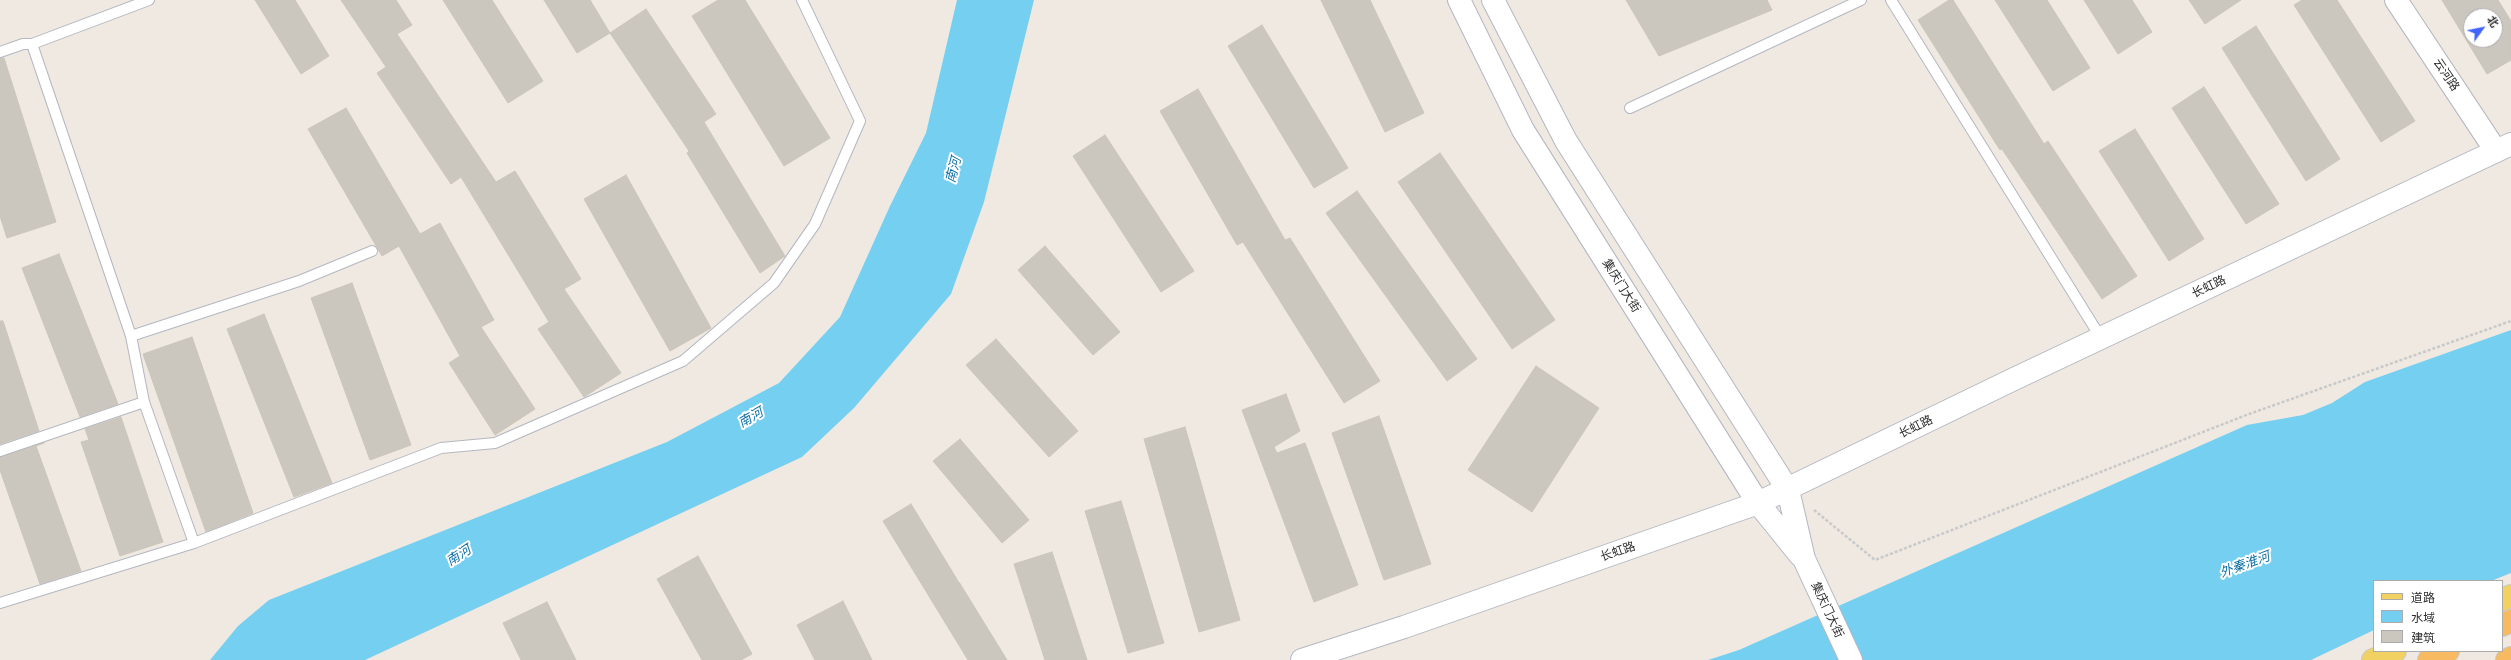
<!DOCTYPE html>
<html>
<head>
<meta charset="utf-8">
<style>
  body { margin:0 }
  #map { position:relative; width:2511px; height:660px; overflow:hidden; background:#efe9e1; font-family:"Fira Sans","Noto Sans SC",sans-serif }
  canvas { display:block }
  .legend { position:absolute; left:2373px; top:580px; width:130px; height:72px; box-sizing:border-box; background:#fff; border:1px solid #ababab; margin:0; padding:5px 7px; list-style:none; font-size:12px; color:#2e2e2e }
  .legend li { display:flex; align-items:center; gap:8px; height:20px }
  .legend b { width:20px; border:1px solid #ababab }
  .north { position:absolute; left:2463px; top:8px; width:40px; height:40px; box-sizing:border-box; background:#fff; border:1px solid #ababab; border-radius:50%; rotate:57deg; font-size:11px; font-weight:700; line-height:16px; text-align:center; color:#2e2e2e }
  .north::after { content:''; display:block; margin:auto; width:14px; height:18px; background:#4264fb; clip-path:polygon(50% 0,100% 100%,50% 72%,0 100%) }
</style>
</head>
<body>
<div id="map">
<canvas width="2511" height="660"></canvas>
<ul class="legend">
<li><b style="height:5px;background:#f2d163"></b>道路</li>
<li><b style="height:11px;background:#75cff0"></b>水域</li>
<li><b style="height:11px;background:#cbc7bf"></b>建筑</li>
</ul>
<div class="north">北</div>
</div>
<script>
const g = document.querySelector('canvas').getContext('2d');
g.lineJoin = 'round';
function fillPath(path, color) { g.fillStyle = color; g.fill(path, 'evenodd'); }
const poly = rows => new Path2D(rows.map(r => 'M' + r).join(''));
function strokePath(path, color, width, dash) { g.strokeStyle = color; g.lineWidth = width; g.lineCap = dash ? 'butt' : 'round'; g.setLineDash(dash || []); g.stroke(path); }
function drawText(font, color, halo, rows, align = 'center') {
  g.font = font + ' "Fira Sans","Noto Sans SC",sans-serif'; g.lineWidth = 4; g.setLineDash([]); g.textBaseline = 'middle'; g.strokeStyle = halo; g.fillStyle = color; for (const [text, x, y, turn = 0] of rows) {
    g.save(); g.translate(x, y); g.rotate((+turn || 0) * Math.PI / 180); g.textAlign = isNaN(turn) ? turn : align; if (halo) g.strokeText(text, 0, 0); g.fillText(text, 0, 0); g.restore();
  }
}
const water = poly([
  [957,0,1034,0,984,202,951,294,854,408,802,457,365,660,210,660,238,626,269,600,667,442,779,383,840,317,890,206,926,133],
  [2511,330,2511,573,2491,581,2374,581,2374,630,2311,660,1708,660,1739,650,2247,425,2303,415,2332,403,2365,382]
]);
const building = poly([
  [255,0,295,0,329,56,301,74,255,0],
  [341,0,396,0,412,25,397,34,496,182,515,171,581,279,564,289,621,373,584,397,538,329,549,322,461,177,451,184,377,73,386,67,341,0],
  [443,0,492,0,543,81,508,103,443,0],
  [544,0,590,0,610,33,577,53,544,0],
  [718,0,745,0,830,138,784,166,692,16,718,0],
  [1321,0,1370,0,1424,113,1385,132,1321,0],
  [1626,0,1767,0,1772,10,1659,56,1626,0],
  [1949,0,1953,0,2044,144,2048,141,2137,276,2102,299,2002,149,2000,150,1918,20,1949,0],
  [1995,0,2047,0,2090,68,2053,91,1995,0],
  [2084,0,2132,0,2152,32,2118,54,2084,0],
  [2189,0,2241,0,2205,24,2189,0],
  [2302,0,2337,0,2415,121,2381,142,2294,5,2302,0],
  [2442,0,2498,0,2511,21,2511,60,2487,74,2442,0],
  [2471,16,2495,16,2495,40,2471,40,2471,16],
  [646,9,716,114,704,122,785,256,760,273,687,153,689,151,610,33,646,9],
  [1262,25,1348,168,1314,188,1228,46,1262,25],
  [2256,26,2340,159,2306,181,2222,48,2256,26],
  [0,58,4,58,56,222,7,238,0,216,0,58],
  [2204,87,2279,204,2246,224,2172,108,2204,87],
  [1198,89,1285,240,1290,238,1380,381,1344,403,1243,242,1237,245,1160,111,1198,89],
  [346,108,420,234,440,223,494,320,481,327,535,409,495,435,449,363,460,356,399,246,382,256,308,129,346,108],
  [2135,129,2204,239,2169,261,2099,151,2135,129],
  [1105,135,1194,271,1161,292,1073,156,1105,135],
  [1440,153,1555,320,1512,349,1398,182,1440,153],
  [626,175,711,328,670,351,584,199,626,175],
  [1357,191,1477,359,1447,381,1326,213,1357,191],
  [1045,246,1120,332,1093,355,1018,270,1045,246],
  [59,254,118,404,80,417,22,268,59,254],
  [352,283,411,445,370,460,311,298,352,283],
  [264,314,332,483,294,497,227,329,264,314],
  [0,321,3,321,39,431,0,444,0,321],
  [192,337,253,513,206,532,143,354,192,337],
  [996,339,1078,431,1049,457,966,365,996,339],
  [1536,366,1599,408,1532,512,1468,470,1536,366],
  [1286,394,1300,431,1274,447,1277,453,1305,443,1358,585,1314,602,1242,410,1286,394],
  [1379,416,1431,564,1384,580,1332,433,1379,416],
  [121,417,163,542,120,556,81,442,89,440,85,429,121,417],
  [1185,427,1240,620,1199,632,1144,439,1185,427],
  [960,439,1029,520,1002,543,933,461,960,439],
  [44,443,36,446,81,571,40,584,0,470,0,457,44,443],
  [1121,501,1164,643,1128,653,1085,511,1121,501],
  [911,504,958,581,956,583,959,582,1007,660,968,660,883,521,911,504],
  [1052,552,1087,660,1045,660,1014,564,1052,552],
  [698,556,752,654,741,660,702,660,657,579,698,556],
  [843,601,872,660,815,660,797,625,843,601],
  [547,602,576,660,521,660,503,623,547,602]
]);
const path = poly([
  [1814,510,1875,560,2249,414,2511,321]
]);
const service = poly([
  [1891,0,2101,338],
  [32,44,131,336,144,402,194,543],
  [0,52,23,44,32,44,149,0],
  [1630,108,1861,0],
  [131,336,299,281,372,251],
  [0,451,144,402],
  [0,603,194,543,441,448,495,443,683,361,774,283,815,224,860,121,802,0]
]);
const tertiary = poly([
  [2396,0,2496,151]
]);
const secondary = poly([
  [1459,0,1523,130,1758,503,1800,555],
  [1493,0,1566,141,1788,490,1804,559,1851,660],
  [1302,660,1404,627,1758,503,2014,379,2511,144]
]);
const primary = poly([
  [2502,600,2511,596],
  [2373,660,2395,651]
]);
const trunk = poly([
  [2502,625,2511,621],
  [2429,660,2448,651],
  [2507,660,2511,658]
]);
const streetNames = [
  ["云河路",2446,75,56],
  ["集庆门大街",1621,286,58],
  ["长虹路",2209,287,-25],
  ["长虹路",1916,427,-26],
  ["长虹路",1618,552,-19],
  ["集庆门大街",1827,610,65]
];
const waterNames = [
  ["南河",954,170,-76],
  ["南河",751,418,-30],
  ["南河",459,556,-33],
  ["外秦淮河",2245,565,-20]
];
fillPath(water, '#75cff0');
fillPath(building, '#cbc7bf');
strokePath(building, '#cbc5ba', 1);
strokePath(service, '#b4b7c1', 12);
strokePath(tertiary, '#b4b7c1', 24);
strokePath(secondary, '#b4b7c1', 24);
strokePath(primary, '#c9c9c9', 24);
strokePath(trunk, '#c9c9c9', 24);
strokePath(path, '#c9c9c9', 2.5, [3, 2]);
strokePath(service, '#fff', 10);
strokePath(tertiary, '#fff', 22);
strokePath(secondary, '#fff', 22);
strokePath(primary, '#f2d163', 22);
strokePath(trunk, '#f8ba60', 22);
drawText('12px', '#2e2e2e', '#fff', streetNames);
drawText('italic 13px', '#0d6fa3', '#fff', waterNames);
</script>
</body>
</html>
